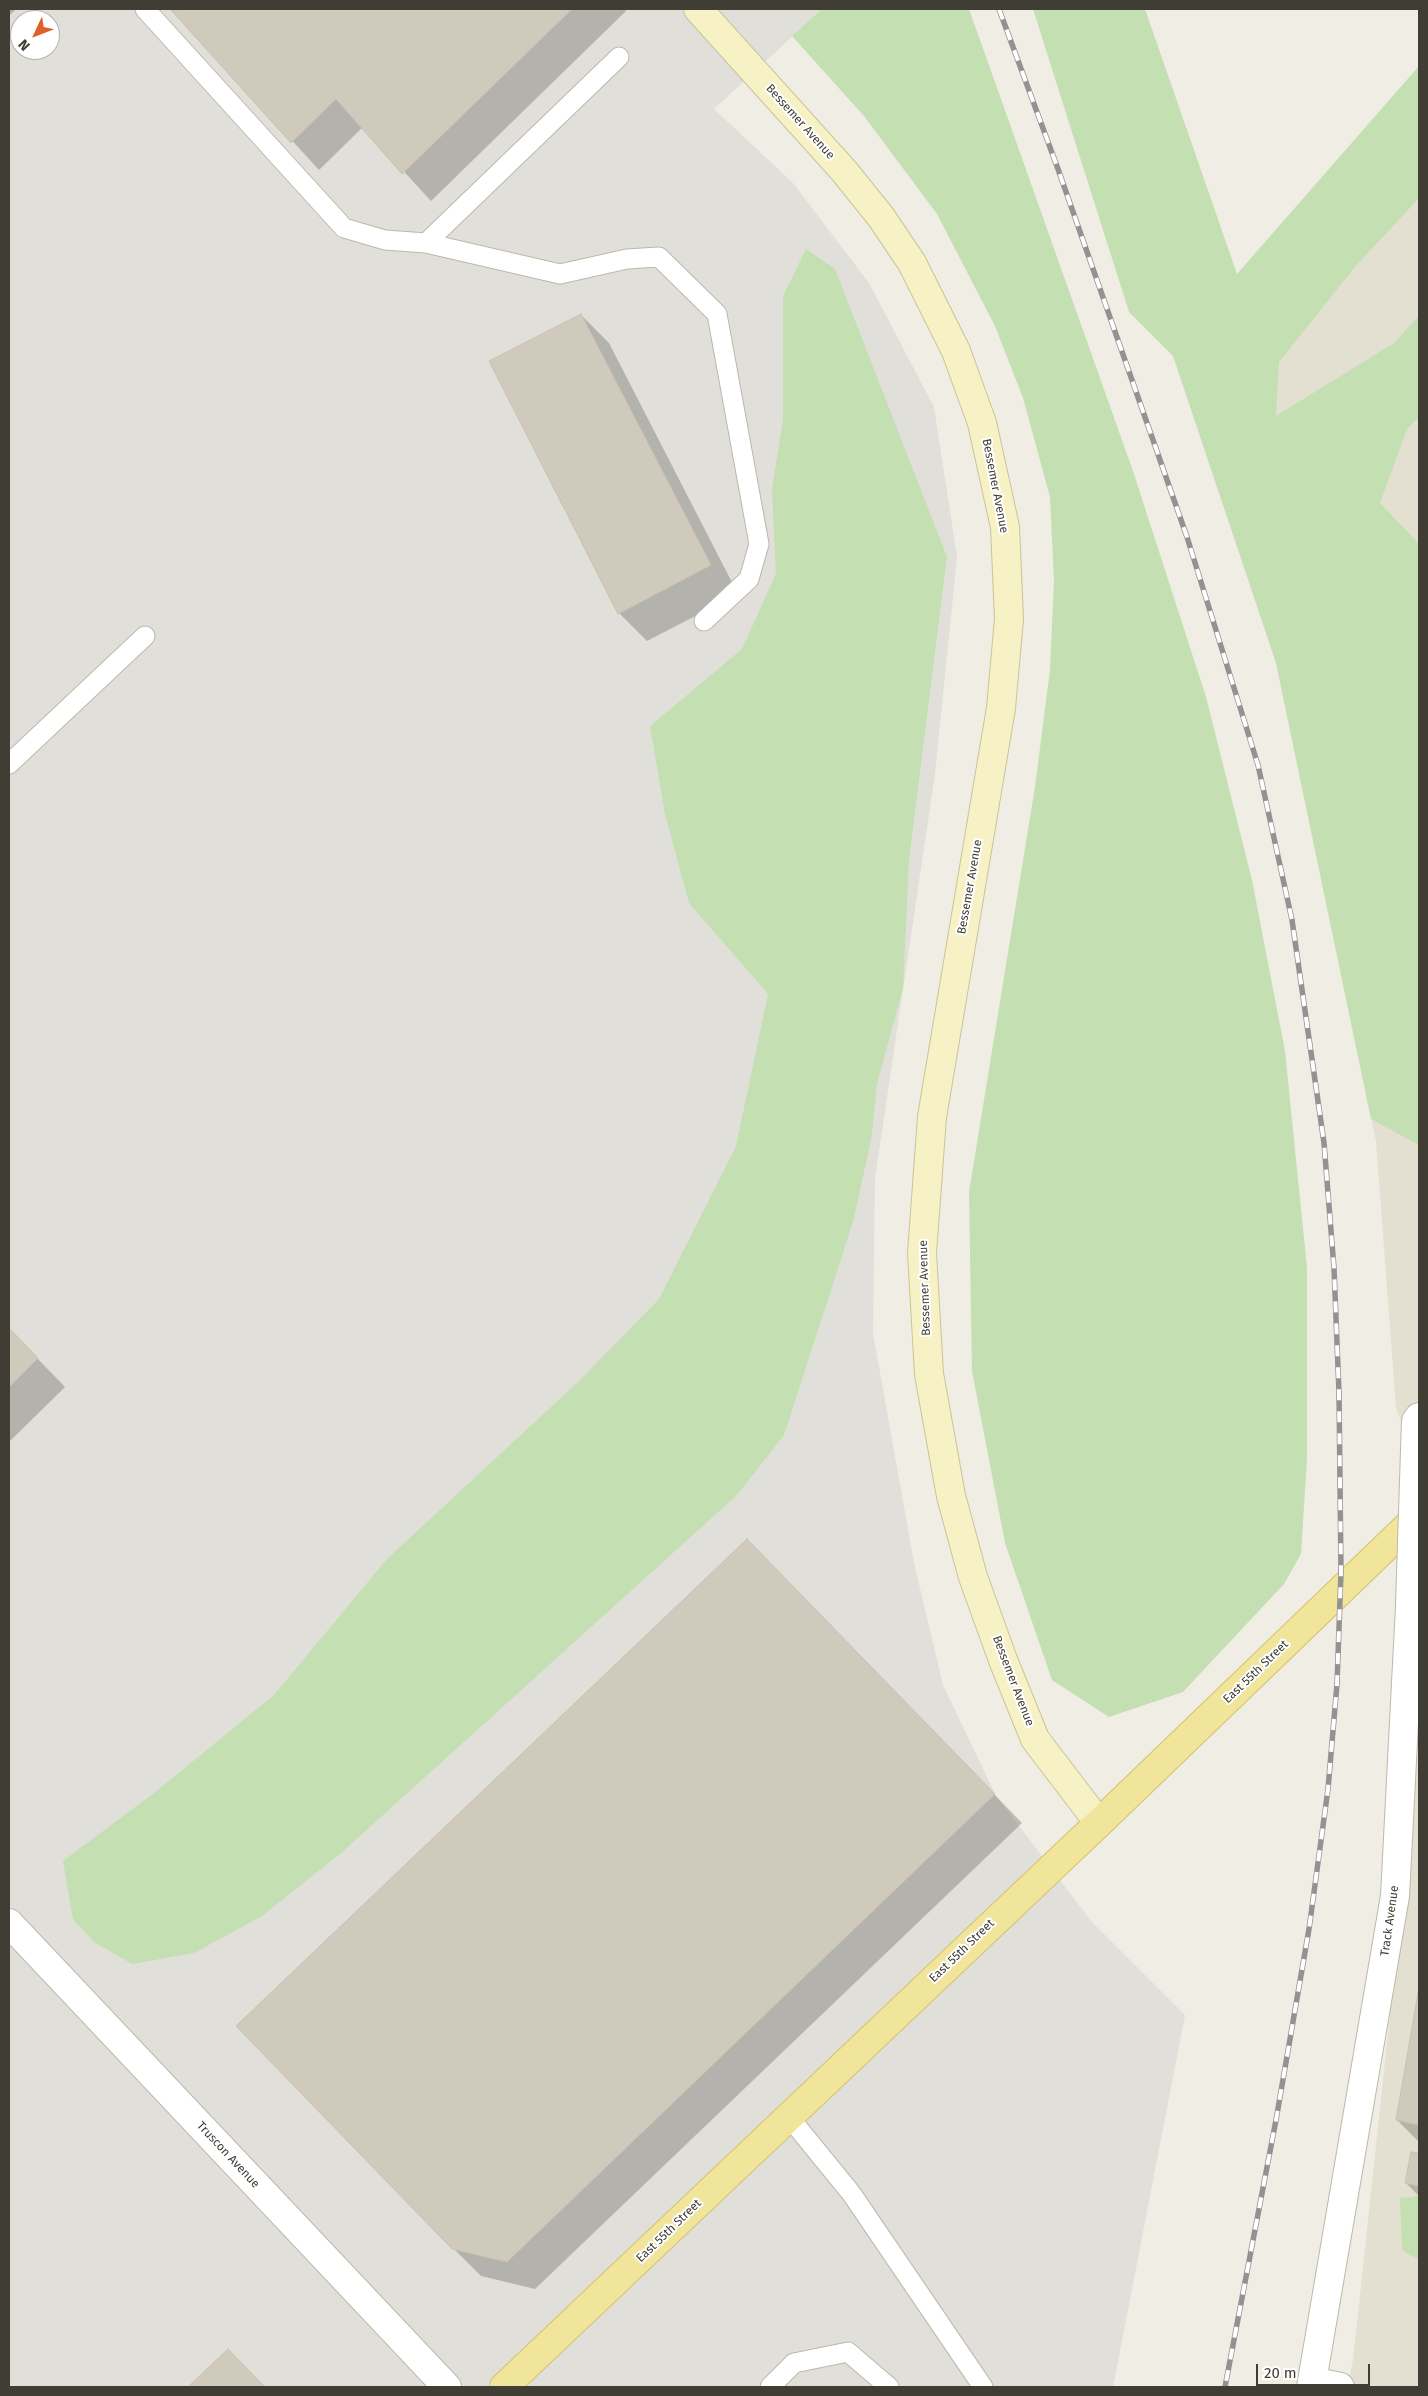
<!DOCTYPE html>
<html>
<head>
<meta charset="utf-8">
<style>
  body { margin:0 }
  #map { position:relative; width:1428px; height:2396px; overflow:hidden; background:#efede4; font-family:"Fira Sans",sans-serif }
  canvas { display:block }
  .frame { position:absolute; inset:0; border:10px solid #403d34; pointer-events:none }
  .north { position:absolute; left:10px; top:10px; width:50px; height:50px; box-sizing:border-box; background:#fff; border:1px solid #b3b1ae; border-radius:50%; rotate:227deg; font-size:14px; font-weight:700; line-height:20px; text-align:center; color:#403d34 }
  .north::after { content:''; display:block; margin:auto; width:18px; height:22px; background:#df602b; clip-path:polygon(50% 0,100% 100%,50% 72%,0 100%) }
  .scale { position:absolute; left:1256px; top:2364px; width:114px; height:22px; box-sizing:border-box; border:2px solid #403d34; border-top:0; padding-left:6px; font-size:15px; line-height:18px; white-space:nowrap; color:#403d34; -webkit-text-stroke:4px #fff; paint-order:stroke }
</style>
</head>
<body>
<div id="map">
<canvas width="1428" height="2396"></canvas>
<div class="frame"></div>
<div class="north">N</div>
<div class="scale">20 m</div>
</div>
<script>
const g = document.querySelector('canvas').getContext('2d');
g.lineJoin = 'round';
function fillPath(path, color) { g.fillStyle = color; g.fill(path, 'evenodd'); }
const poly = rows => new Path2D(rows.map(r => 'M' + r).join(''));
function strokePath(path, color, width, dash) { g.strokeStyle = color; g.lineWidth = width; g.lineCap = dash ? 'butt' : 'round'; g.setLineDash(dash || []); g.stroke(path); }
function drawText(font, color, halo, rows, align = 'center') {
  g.font = font + ' "Fira Sans",sans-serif'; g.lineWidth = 4; g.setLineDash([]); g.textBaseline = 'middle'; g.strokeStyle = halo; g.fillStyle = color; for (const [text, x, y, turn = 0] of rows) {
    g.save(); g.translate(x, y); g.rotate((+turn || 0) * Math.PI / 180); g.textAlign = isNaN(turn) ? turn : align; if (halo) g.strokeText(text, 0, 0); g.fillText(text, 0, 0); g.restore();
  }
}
const residential = poly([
  [1419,66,1419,1473,1396,1407,1376,1141,1276,663,1191,400],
  [1419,1745,1419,2387,1347,2387,1353,2360]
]);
const industrial = poly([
  [9,9,822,9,714,109,793,183,869,283,934,407,957,557,935,774,875,1178,873,1333,914,1563,943,1685,995,1794,1091,1921,1185,2015,1113,2387,9,2387],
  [20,20,50,20,50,50,20,50]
]);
const green = poly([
  [822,9,969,9,1134,474,1206,697,1252,880,1285,1051,1307,1268,1307,1459,1301,1554,1284,1584,1183,1692,1109,1717,1052,1680,1005,1543,972,1371,969,1192,1035,787,1050,670,1054,581,1050,497,1023,398,995,326,937,214,864,116,792,36],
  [1033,9,1145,9,1237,274,1419,66,1419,198,1354,268,1279,362,1276,416,1394,343,1419,316,1419,417,1407,429,1380,503,1419,544,1419,1145,1371,1119,1276,663,1173,356,1129,312],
  [806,249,835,269,947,557,909,859,903,988,877,1084,871,1140,853,1222,784,1435,737,1495,340,1854,262,1916,194,1953,132,1964,94,1942,73,1919,63,1861,154,1793,274,1695,387,1559,578,1382,659,1299,736,1146,768,994,689,903,665,814,650,726,742,649,776,574,772,489,783,420,783,296],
  [1419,2196,1419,2260,1402,2250,1400,2198]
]);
const shadow = poly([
  [9,9,16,9,9,16],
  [172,9,624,9,626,11,431,201,363,127,319,170],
  [581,315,609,343,738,594,647,641,619,613],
  [9,1329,65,1387,9,1442],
  [775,1569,1022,1823,535,2289,481,2276,453,2248],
  [1419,1997,1419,2142,1397,2120],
  [1412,2153,1419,2155,1419,2196,1406,2183],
  [228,2350,264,2387,190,2387]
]);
const building = poly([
  [170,9,572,9,402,174,336,99,291,143,170,9],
  [581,314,711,565,618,614,489,361,581,314],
  [9,1328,38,1358,9,1387,9,1328],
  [747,1539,995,1794,507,2262,452,2249,236,2026,747,1539],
  [1419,1987,1419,2125,1396,2120,1419,1987],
  [1411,2152,1419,2153,1419,2186,1405,2183,1411,2152],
  [228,2349,265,2387,188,2387,228,2349]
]);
const lane = poly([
  [145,9,344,228,385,240,426,243,619,57],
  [426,243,560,274,627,259,659,257,717,314,759,544,749,579,704,621],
  [9,764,145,636],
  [789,2117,851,2193,983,2387],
  [770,2387,794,2363,848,2352,889,2387]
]);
const street = poly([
  [1415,1450,1416,1421,1419,1417],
  [9,1923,447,2387],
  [1312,2381,1340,2387],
  [1311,2387,1395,1896,1410,1606]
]);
const secondary = poly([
  [698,9,844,171,881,217,912,263,956,351,982,423,1005,527,1009,619,1001,708,932,1117,922,1253,929,1374,951,1496,973,1577,1003,1660,1035,1739,1099,1823]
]);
const primary = poly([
  [504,2387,1099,1823,1419,1515]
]);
const rail = poly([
  [999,9,1058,169,1187,537,1258,765,1292,920,1324,1143,1334,1268,1339,1393,1341,1572,1337,1684,1328,1789,1309,1929,1276,2120,1225,2387]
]);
const streetBridge = poly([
  [1410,1606,1415,1450]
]);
const streetNames = [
  ["Bessemer Avenue",800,122,48],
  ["Bessemer Avenue",995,486,79],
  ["Bessemer Avenue",970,887,-80],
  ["Bessemer Avenue",925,1288,-92],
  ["East 55th Street",1256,1672,-44],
  ["Bessemer Avenue",1013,1681,69],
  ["Track Avenue",1390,1921,-82],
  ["East 55th Street",962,1951,-44],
  ["Truscon Avenue",228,2155,47],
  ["East 55th Street",669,2231,-44]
];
fillPath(residential, '#e3e0d2');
fillPath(industrial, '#e1dfd9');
fillPath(green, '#c4dfb1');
fillPath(shadow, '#0003');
fillPath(building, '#cfcabb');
strokePath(building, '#c9c3af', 1);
strokePath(lane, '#bcb9ab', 21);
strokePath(street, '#bcb9ab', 30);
strokePath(secondary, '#cac498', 30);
strokePath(primary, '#d3c36e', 30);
strokePath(lane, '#fff', 19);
strokePath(street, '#fff', 28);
strokePath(secondary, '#f7f2c6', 28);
strokePath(primary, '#f1e59b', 28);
strokePath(rail, '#929292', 5.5);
strokePath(rail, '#fff', 4, [11]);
strokePath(streetBridge, '#bcb9ab', 30, []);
strokePath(streetBridge, '#fff', 28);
drawText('12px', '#403d34', '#fff', streetNames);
</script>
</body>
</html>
